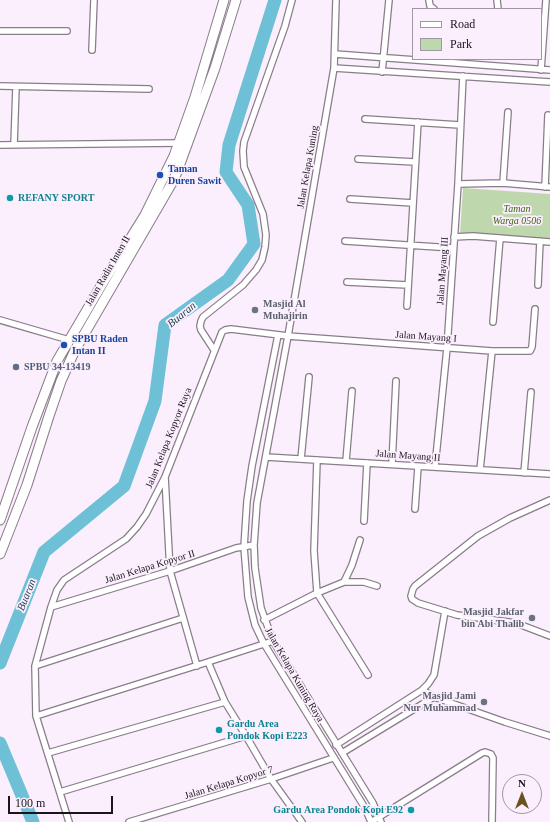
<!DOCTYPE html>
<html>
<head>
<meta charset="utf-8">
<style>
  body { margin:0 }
  #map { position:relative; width:550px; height:822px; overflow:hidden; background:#fbeefd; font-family:Georgia,serif }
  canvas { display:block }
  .legend { position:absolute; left:412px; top:8px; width:130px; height:52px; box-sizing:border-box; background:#fbeefd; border:1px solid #a197a2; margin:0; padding:5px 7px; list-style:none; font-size:12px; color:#19151a }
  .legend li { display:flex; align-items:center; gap:8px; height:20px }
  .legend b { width:20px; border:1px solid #a197a2 }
  .north { position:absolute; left:502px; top:774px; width:40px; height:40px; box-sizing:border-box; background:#fbeefd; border:1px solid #a197a2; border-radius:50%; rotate:0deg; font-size:11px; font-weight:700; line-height:16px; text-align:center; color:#19151a }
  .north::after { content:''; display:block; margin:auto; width:14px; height:18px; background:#6a5122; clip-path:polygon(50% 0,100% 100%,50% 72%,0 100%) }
  .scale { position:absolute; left:8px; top:796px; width:105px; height:18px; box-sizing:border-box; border:2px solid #19151a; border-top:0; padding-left:5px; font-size:12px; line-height:14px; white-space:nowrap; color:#19151a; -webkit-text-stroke:3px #fbeefd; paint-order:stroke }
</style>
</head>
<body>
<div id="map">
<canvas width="550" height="822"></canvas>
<ul class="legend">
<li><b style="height:5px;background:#fff"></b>Road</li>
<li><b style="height:11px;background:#bed7ac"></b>Park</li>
</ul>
<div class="north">N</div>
<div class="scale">100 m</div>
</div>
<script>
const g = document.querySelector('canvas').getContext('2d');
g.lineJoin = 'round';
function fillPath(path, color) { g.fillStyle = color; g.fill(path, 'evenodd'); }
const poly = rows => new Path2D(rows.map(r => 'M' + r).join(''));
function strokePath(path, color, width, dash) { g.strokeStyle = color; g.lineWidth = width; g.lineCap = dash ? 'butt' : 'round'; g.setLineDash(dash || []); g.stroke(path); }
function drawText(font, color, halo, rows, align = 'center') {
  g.font = font + ' Georgia,serif'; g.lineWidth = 3.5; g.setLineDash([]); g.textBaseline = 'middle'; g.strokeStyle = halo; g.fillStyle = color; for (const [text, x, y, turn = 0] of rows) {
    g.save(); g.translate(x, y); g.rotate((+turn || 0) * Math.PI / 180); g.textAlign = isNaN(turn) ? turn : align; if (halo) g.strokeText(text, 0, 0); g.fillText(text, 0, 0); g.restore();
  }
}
const green = poly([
  [463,188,550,194,550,240,460,234]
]);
const river = poly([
  [0,663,44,552,124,486,155,401,165,325,228,280,254,244,248,205,226,172,229,145,275,0],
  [0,743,33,822]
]);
const street = poly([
  [336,0,334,68,288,336,257,503,254,545,255,568,261,608,273,641,373,803,381,822],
  [429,0,430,6,434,9],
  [497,0,498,9],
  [0,31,67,31],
  [92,50,94,0],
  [335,54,550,70],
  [334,68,550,82],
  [541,70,546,0],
  [382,72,389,0],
  [0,86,149,89],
  [365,119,460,125],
  [0,145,180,143],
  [14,145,16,87],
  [358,159,415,162],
  [503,183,508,112],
  [458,184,503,183,550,187],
  [545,187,548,115],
  [350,199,413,203],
  [454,237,473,236,550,242],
  [345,241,453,248],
  [347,282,408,285],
  [538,285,540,241],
  [407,306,418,122],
  [0,320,69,340],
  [493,322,500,238],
  [278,335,252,466,247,501,244,547,248,597,255,625,263,642,365,808,371,822,482,753,485,752,491,754,493,758,492,822],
  [214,350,201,330,200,326,201,321,203,317,243,285,256,270,262,260,265,247,266,235,263,214,244,167,243,151,244,142,285,26,292,0],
  [266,457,550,474],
  [301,459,309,377],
  [317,460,314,551,317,593,368,675],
  [346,461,352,391],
  [392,464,396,381],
  [435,467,447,348,458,184,463,76],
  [480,470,492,351],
  [524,473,531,392],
  [165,477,170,571,197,666],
  [550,500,510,518,478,536,415,586,413,589,411,596,412,599,418,603,457,615,516,623,550,636],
  [415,509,418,467],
  [364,521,367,463],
  [344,582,352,565,360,540],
  [51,607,170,571,236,548,254,545],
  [264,620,317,593,344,582,364,582,377,586],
  [208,662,225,702,246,736,271,779,302,822],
  [35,666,183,618],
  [422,690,434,697,505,722,550,736],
  [36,716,208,662,273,641],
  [336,745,422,690,428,684,434,675,445,611],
  [48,753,225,702],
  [342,753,434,697],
  [60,792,246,736],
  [69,822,36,716,35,666,51,607,57,590,64,580,126,539,137,527,146,514,165,477,222,332,225,330,231,329,288,336,492,351,530,351,532,347,535,309],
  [129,822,271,779,333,758]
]);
const primary = poly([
  [0,520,32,427,57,361,101,286,145,215,174,156,195,97,224,0],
  [0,554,27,485,49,416,61,381,75,350,173,181,177,172,215,68,236,0]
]);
const markers = [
  [160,175,4,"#1a4fb4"],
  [10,198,4,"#0f9aa8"],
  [255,310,4,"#6b7280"],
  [64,345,4,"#1a4fb4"],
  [16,367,4,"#5c6f8a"],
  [532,618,4,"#6b7280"],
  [484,702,4,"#6b7280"],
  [219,730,4,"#0f9aa8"],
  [411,810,4,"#0f9aa8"]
];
const streetNames = [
  ["Jalan Kelapa Kuning",308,167,-80],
  ["Jalan Radin Inten II",108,271,-60],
  ["Jalan Mayang III",443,271,-86],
  ["Jalan Mayang I",426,337,4],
  ["Jalan Kelapa Kopyor Raya",169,438,-68],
  ["Jalan Mayang II",408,456,4],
  ["Jalan Kelapa Kopyor II",150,567,-17],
  ["Jalan Kelapa Kuning Raya",294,675,60],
  ["Jalan Kelapa Kopyor 7",229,783,-17]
];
const transitNames = [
  ["Taman",168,169],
  ["Duren Sawit",168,181],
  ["SPBU Raden",72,339],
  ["Intan II",72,351]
];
const cultureNames = [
  ["REFANY SPORT",18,198],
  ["Gardu Area",227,724],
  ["Pondok Kopi E223",227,736],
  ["Gardu Area Pondok Kopi E92",403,810,"right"]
];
const parkNames = [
  ["Taman",517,209],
  ["Warga 0506",517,221]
];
const worshipNames = [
  ["Masjid Al",263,304,"left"],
  ["Muhajirin",263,316,"left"],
  ["Masjid Jakfar",524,612],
  ["bin Abi Thalib",524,624],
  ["Masjid Jami",476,696],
  ["Nur Muhammad",476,708]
];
const serviceNames = [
  ["SPBU 34-13419",24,367]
];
const waterNames = [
  ["Buaran",182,315,-39],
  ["Buaran",27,595,-68]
];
fillPath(green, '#bed7ac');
strokePath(river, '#6ec0d6', 13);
strokePath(street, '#897d8a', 8);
strokePath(primary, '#897d8a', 11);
strokePath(street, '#fff', 5.5);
strokePath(primary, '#fff', 9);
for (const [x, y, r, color] of markers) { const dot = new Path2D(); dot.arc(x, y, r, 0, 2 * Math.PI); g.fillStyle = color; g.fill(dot); strokePath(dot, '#fbeefd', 1.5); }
drawText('10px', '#19151a', '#fbeefd', streetNames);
drawText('bold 10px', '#164399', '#fbeefd', transitNames, 'left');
drawText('bold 10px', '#0d838f', '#fbeefd', cultureNames, 'left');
drawText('italic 10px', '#385f0c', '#fbeefd', parkNames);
drawText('bold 10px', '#5b616d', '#fbeefd', worshipNames, 'right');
drawText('bold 10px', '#4e5e75', '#fbeefd', serviceNames, 'left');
drawText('italic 11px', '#153c46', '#fbeefd', waterNames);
</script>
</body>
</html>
